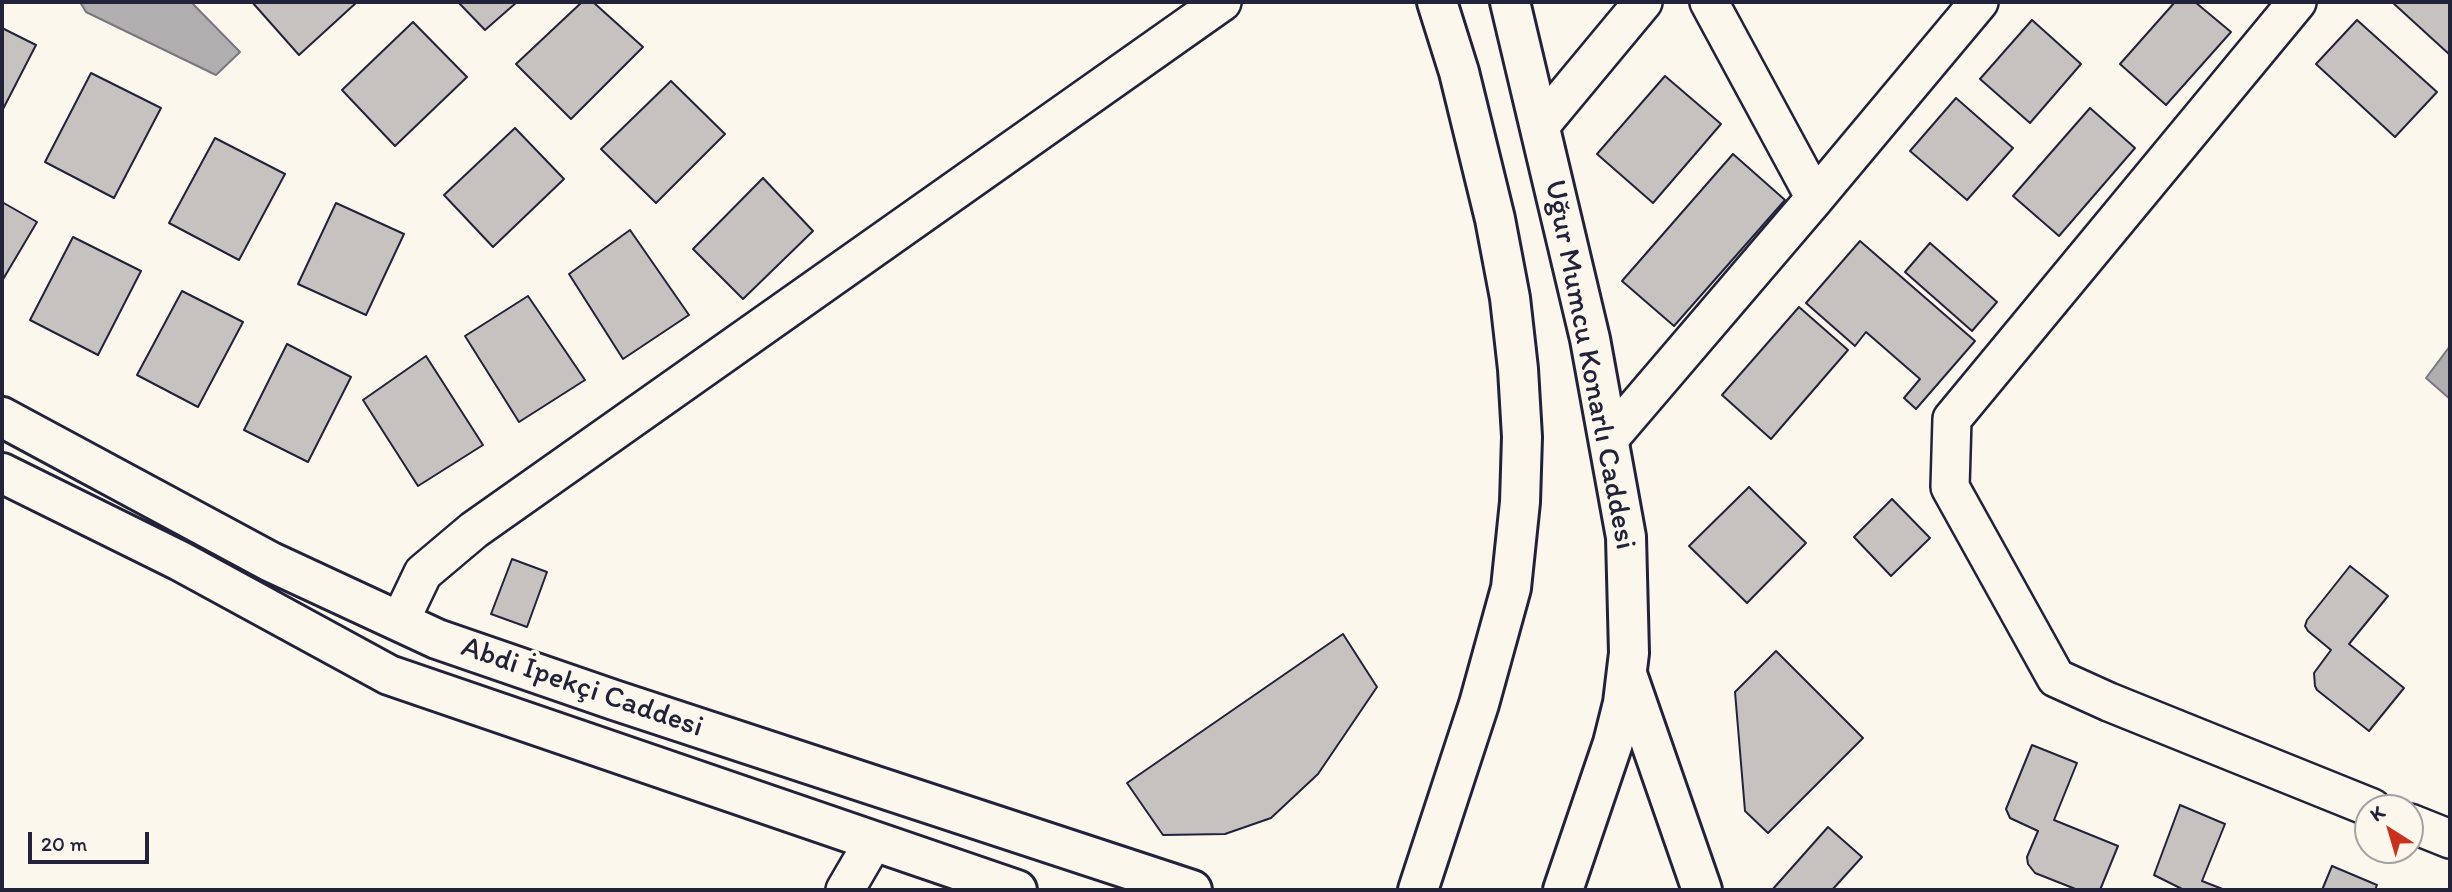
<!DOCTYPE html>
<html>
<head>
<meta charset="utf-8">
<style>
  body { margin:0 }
  #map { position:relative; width:2452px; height:892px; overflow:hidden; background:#fbf7ec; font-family:Itim,sans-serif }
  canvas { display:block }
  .frame { position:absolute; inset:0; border:4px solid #22223b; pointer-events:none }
  .north { position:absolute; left:2354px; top:794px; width:70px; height:70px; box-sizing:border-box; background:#fbf7ec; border:2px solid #a4a2a5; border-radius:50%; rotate:323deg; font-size:19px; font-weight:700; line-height:28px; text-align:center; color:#22223b }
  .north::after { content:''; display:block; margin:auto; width:24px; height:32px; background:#c8321e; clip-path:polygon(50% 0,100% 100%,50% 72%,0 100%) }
  .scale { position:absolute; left:28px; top:832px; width:121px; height:32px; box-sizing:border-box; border:4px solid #22223b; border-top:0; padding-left:9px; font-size:21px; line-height:24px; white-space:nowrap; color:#22223b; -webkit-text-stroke:5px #fbf7ec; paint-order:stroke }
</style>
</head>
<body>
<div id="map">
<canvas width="2452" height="892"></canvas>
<div class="frame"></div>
<div class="north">K</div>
<div class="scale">20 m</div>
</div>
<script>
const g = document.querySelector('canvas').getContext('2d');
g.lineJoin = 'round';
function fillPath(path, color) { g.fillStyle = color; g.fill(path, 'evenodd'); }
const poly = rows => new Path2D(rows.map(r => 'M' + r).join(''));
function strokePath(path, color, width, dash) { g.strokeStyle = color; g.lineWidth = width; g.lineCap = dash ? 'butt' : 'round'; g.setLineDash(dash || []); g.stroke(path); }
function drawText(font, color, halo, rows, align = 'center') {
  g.font = font + ' Itim,sans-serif'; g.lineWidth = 7; g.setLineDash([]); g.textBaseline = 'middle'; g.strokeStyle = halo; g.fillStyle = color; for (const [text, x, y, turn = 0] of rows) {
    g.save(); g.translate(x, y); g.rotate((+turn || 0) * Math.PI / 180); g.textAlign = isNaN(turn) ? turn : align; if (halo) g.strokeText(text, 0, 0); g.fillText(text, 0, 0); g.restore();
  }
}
const water = poly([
  [80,2,191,2,240,52,216,75,86,12,80,2],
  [2450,346,2450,399,2426,378,2450,346]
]);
const building = poly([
  [252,2,357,2,299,55,252,2],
  [458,2,517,2,485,30,458,2],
  [582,2,593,2,643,47,571,119,516,64,582,2],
  [2175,2,2195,2,2231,32,2166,105,2120,64,2175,2],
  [2392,2,2450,2,2450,55,2392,2],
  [2032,20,2081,64,2030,123,1980,79,2032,20],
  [2357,20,2437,92,2395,137,2316,64,2357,20],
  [413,22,467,77,395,146,342,90,413,22],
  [2,28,36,45,2,111,2,28],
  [91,73,161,108,114,198,45,162,91,73],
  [1665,76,1721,124,1653,203,1597,154,1665,76],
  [671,81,725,134,656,203,601,149,671,81],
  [1956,98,2013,148,1967,200,1910,151,1956,98],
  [2090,108,2135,148,2059,236,2013,196,2090,108],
  [515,128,564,179,493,247,444,195,515,128],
  [215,138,285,174,239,260,169,223,215,138],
  [1733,154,1785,200,1674,326,1622,281,1733,154],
  [763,178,813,231,743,299,693,249,763,178],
  [2,202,37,222,2,281,2,202],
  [336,203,404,234,366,315,298,284,336,203],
  [630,230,689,315,623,359,569,274,630,230],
  [73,237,141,271,98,355,30,320,73,237],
  [1860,241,1975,341,1916,409,1904,398,1920,379,1866,332,1855,346,1806,303,1860,241],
  [1930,243,1997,302,1972,331,1905,272,1930,243],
  [182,291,243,322,198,407,137,375,182,291],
  [528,296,585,380,519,422,465,336,528,296],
  [1799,307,1848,350,1771,439,1722,395,1799,307],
  [287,344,351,377,308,462,244,430,287,344],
  [426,356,483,445,418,486,363,400,426,356],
  [1749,487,1806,543,1747,603,1689,546,1749,487],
  [1892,499,1930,538,1891,576,1854,537,1892,499],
  [512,559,547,572,527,627,491,614,512,559],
  [2350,566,2388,596,2349,644,2404,688,2369,731,2317,690,2315,686,2314,673,2331,650,2308,631,2305,626,2307,620,2350,566],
  [1343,634,1377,687,1318,774,1271,818,1225,834,1163,835,1127,783,1343,634],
  [1776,651,1863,738,1768,833,1745,811,1735,692,1776,651],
  [2032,745,2077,763,2054,820,2118,846,2100,890,2078,890,2035,873,2028,864,2027,857,2038,831,2010,818,2006,809,2032,745],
  [2180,805,2225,824,2202,881,2225,890,2184,890,2154,875,2180,805],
  [1828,827,1862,857,1832,890,1772,890,1828,827],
  [2332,866,2377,885,2375,890,2322,890,2332,866]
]);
const minor = poly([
  [1709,2,1815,198,1979,2],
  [2297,2,1952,419,1950,487,2056,678,2109,702,2372,808],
  [1540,126,1643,2],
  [1609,439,1815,198],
  [400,621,423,573,474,530,1222,2],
  [2410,823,2450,839],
  [845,890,873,842]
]);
const tertiary = poly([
  [1510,2,1590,339,1626,537,1629,653,1623,703,1613,743,1563,890],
  [2,417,271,562,437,639,614,700,1192,890],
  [2,473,180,561,389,675,1017,890],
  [1628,677,1702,890],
  [1418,890,1479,704,1511,588,1520,502,1522,437,1518,369,1510,298,1495,219,1459,72,1437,2]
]);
const streetNames = [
  ["Uğur Mumcu Konarlı Caddesi",1589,365,79],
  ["Abdi İpekçi Caddesi",582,688,19]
];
fillPath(water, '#b1aeb0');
strokePath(water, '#787681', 2);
fillPath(building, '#c6c2c0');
strokePath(building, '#22223b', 2);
strokePath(minor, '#22223b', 42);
strokePath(tertiary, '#22223b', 44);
strokePath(minor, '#fbf7ec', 37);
strokePath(tertiary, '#fbf7ec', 38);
drawText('30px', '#22223b', '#fbf7ec', streetNames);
</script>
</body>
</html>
